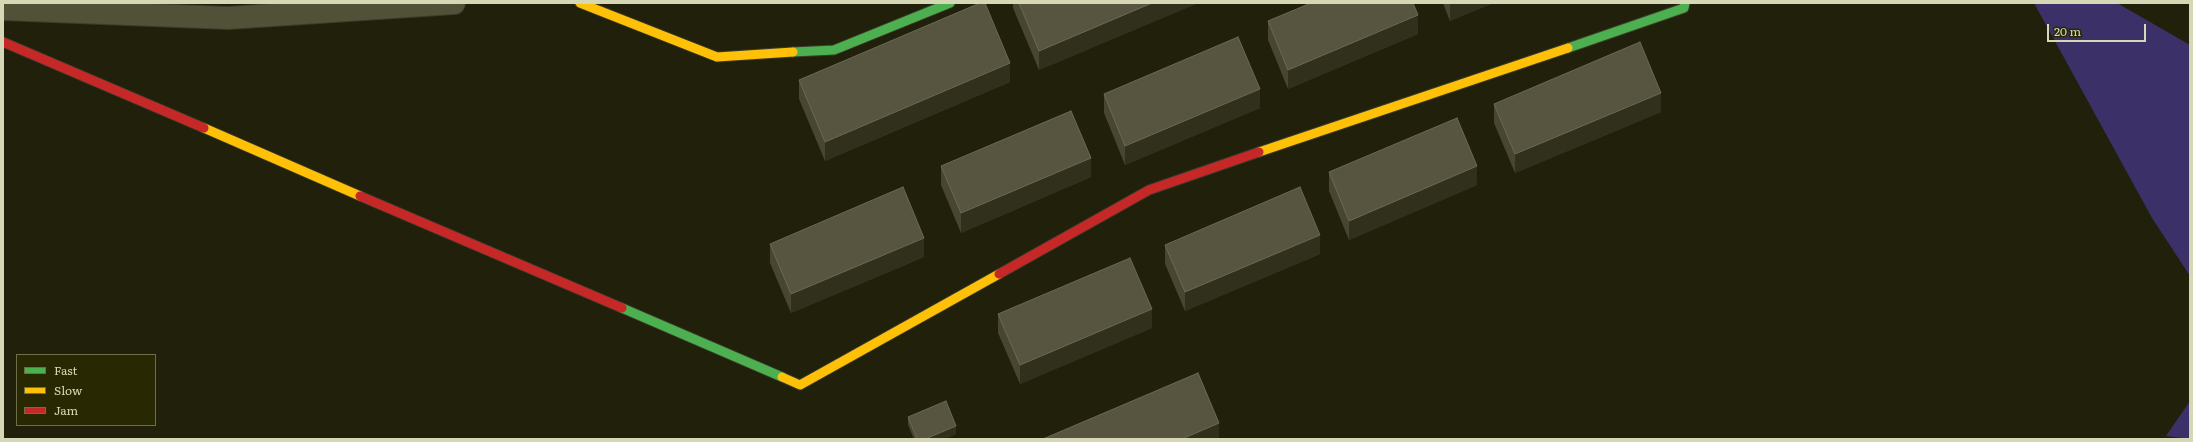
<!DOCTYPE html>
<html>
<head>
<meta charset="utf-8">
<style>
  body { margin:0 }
  #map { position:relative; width:2193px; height:442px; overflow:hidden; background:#20200b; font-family:Literata,serif }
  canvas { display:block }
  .frame { position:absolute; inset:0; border:4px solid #d6d7b5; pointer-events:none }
  .legend { position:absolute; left:16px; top:354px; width:140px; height:72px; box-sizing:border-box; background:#282803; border:1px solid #6e6e4a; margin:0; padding:5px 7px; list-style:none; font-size:12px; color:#d6d7b5 }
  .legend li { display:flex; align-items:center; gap:8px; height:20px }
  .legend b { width:20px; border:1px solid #6e6e4a }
  .scale { position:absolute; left:2047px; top:24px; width:99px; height:18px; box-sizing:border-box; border:2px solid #d6d7b5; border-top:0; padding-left:5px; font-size:12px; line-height:14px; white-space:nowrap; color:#d6d7b5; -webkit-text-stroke:3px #282803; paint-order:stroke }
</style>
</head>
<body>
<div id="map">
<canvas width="2193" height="442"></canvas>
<div class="frame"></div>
<ul class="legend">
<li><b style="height:5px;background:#4caf50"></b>Fast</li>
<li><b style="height:5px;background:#ffc107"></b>Slow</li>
<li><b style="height:5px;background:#c62828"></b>Jam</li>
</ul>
<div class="scale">20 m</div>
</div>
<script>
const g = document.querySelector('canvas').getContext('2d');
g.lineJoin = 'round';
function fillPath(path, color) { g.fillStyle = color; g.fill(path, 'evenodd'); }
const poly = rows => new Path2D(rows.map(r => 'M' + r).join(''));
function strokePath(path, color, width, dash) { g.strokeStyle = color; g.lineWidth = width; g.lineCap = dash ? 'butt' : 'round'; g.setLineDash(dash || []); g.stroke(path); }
const water = poly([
  [2034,3,2117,3,2190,45,2190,276,2152,218],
  [2190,401,2190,439,2166,436]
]);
const street = poly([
  [3,9,228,18,454,3]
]);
const fast = poly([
  [1568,48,1684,8,1685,3],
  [793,52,834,50,950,3],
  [622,308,782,377]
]);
const slow = poly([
  [580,3,717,57,793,52],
  [204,128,360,196],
  [1259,152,1568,48],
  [782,377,800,385,999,274]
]);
const jam = poly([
  [3,42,204,128],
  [360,196,622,308],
  [999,274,1149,190,1259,152]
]);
const wall = poly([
  [1013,3,1198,3,1039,70,1013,8],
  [1443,3,1493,3,1450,21],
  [1268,21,1418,34,1288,89,1268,40],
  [799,80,1010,82,825,161,799,99],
  [1104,94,1260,108,1125,165,1104,113],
  [1494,104,1661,112,1515,173,1494,123],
  [941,166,1091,177,961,233,941,185],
  [1329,172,1477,185,1349,240,1329,191],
  [770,244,924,257,791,313,770,263],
  [1165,245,1320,254,1185,311,1165,264],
  [998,314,1152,328,1020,384,998,333],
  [908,417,956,434,945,439,914,439,908,425]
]);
const shadedWall = poly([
  [1152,3,1198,3,1039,70,1039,51],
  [1450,3,1493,3,1450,21],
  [1418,15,1418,34,1288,89,1288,70],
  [1010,63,1010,82,825,161,825,142],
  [1260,89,1260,108,1125,165,1125,146],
  [1661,93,1661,112,1515,173,1515,154],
  [1091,158,1091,177,961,233,961,213],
  [1477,166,1477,185,1349,240,1349,221],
  [1320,235,1320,254,1185,311,1185,292],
  [924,238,924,257,791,313,791,294],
  [1152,309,1152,328,1020,384,1020,365],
  [1219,423,1219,439,1182,439],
  [956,426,956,434,945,439,925,439]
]);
const building = poly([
  [980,3,985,3,1010,63,825,142,799,80,980,3],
  [1019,3,1152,3,1039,51,1019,3],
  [1311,3,1413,3,1418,15,1288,70,1268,21,1311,3],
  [1238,37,1260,89,1125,146,1104,94,1238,37],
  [1640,42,1661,93,1515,154,1494,104,1640,42],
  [1071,111,1091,158,961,213,941,166,1071,111],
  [1457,118,1477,166,1349,221,1329,172,1457,118],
  [903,187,924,238,791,294,770,244,903,187],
  [1300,187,1320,235,1185,292,1165,245,1300,187],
  [1130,258,1152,309,1020,365,998,314,1130,258],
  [1198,373,1219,423,1182,439,1043,439,1198,373],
  [946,401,956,426,925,439,917,439,908,417,946,401]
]);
fillPath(water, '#3b3068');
strokePath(street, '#3b3b2b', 24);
strokePath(fast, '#3b3b2b', 11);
strokePath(slow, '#3b3b2b', 11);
strokePath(jam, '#3b3b2b', 11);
strokePath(street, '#515137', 22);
strokePath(fast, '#4caf50', 9);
strokePath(slow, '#ffc107', 9);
strokePath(jam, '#c62828', 9);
fillPath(wall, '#484531');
fillPath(shadedWall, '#31301c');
fillPath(building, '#57553f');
strokePath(building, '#6b6952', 1);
</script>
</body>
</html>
